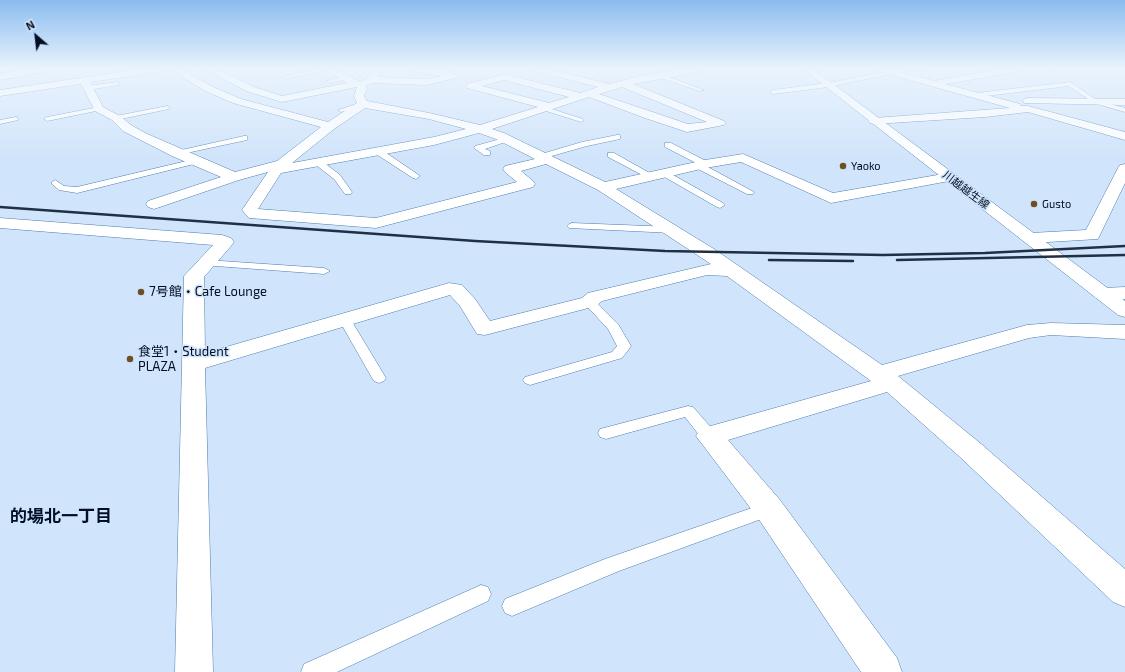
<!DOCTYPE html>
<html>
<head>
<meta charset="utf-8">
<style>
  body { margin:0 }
  #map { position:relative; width:1125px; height:672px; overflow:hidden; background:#d0e4fb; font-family:"Exo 2",sans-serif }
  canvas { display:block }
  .north { position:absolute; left:16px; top:16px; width:40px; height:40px; -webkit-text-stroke:3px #d0e4fb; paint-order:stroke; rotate:332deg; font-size:11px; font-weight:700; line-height:16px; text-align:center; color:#000f23 }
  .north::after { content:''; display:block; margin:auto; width:14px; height:18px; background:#000f23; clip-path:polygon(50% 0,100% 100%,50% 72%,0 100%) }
</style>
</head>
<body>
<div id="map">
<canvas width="1125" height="672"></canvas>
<div class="north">N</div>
</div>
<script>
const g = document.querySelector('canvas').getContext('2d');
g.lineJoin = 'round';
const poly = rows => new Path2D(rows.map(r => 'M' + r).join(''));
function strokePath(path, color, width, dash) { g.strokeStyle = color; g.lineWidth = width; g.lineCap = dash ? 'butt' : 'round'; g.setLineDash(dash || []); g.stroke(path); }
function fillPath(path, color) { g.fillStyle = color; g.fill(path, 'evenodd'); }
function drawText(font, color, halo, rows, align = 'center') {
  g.font = font + ' "Exo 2","Noto Sans JP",sans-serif'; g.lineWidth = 3; g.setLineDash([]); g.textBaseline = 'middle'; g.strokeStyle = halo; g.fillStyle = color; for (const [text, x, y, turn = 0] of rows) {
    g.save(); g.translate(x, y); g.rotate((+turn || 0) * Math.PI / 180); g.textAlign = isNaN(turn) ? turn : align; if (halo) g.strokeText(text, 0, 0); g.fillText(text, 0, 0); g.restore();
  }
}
const service = poly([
  [318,69,331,69,285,79,282,77,318,69],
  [902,69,923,69,891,74,828,87,773,94,770,92,773,90,828,83,902,69],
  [1051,69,1058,69,1066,75,1061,76,1051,69],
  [659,75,663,75,704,90,699,91,659,77,659,75],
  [347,76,350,78,349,79,329,83,326,81,347,76],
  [117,82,120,84,119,85,88,90,85,88,88,86,117,82],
  [1070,82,1098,101,1125,108,1125,112,1094,103,1069,86,977,97,974,95,977,93,1070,82],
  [363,102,366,104,365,105,341,112,338,110,363,102],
  [167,106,170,108,169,109,116,120,113,118,116,116,167,106],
  [542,106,583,119,584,120,581,122,540,109,540,107,542,106],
  [99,107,102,109,101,110,47,121,44,119,47,117,99,107],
  [16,117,19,119,18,120,0,124,0,120,16,117],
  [617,135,620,135,620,139,587,146,541,159,537,157,538,155,582,142,617,135],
  [244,136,247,136,247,140,177,155,173,153,177,151,244,136],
  [504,138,507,138,511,140,485,149,490,151,490,155,484,155,474,148,475,146,504,138],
  [665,143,671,143,708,162,709,164,706,166,754,192,753,194,747,194,696,168,695,166,698,164,665,147,665,143],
  [376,150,382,150,420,176,416,179,413,178,376,154,376,150],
  [608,153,614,153,655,176,651,179,648,178,608,157,608,153],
  [195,159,199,161,198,163,77,193,59,190,51,183,55,180,64,186,77,187,195,159],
  [316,161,322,161,340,175,352,192,351,194,345,194,334,179,316,165,316,161],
  [664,170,723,203,725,205,720,208,717,207,661,175,660,173,664,170],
  [572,223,673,227,678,230,673,233,569,228,567,226,569,224,572,223],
  [206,260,324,268,330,271,324,274,202,265,201,263,206,260],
  [589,298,593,299,618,324,631,346,629,349,622,358,530,385,525,383,523,380,525,377,612,352,617,346,608,329,583,302,585,299,589,298],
  [345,316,349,317,351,320,386,378,384,381,379,383,374,381,372,378,339,320,341,317,345,316],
  [688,406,693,407,715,432,717,436,715,440,709,442,703,440,685,417,606,439,600,437,598,433,600,429,688,406],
  [769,502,775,504,778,509,775,514,619,571,512,616,505,613,502,606,505,599,605,559,769,502],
  [481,585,488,587,491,594,488,601,337,672,301,672,304,664,481,585]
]);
const minor = poly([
  [28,69,49,69,45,72,0,80,0,74,28,69],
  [140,69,164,69,160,72,90,82,103,107,120,116,131,125,145,133,235,172,277,161,321,127,233,103,205,91,170,69,181,69,213,87,241,99,328,122,357,103,354,96,357,87,282,102,246,91,205,69,217,69,254,87,282,96,347,83,325,69,337,69,360,82,367,78,375,69,384,69,378,77,427,79,442,76,414,72,410,69,436,69,450,71,455,74,457,76,455,78,427,85,372,83,366,86,367,89,364,96,367,101,429,113,480,125,538,107,467,88,466,86,467,84,501,75,504,74,580,93,598,87,535,71,534,69,550,69,609,84,640,76,681,69,703,69,699,72,633,84,724,121,726,123,724,125,687,132,645,118,589,97,492,129,504,133,605,182,705,160,743,154,833,193,949,173,954,174,956,177,954,180,949,181,831,203,741,162,705,168,616,189,714,249,882,365,1027,325,1051,323,1125,325,1125,339,1051,335,1029,338,898,376,980,443,1125,569,1125,607,1113,602,960,457,887,392,728,440,780,500,897,658,902,672,861,672,758,518,696,436,700,429,871,381,727,276,707,275,602,301,596,306,485,335,477,334,460,306,450,295,205,368,213,672,175,672,184,276,213,245,0,228,0,218,222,235,231,238,234,242,231,246,204,277,205,353,449,283,462,285,475,299,490,321,582,298,588,293,711,264,598,190,546,164,521,171,533,181,535,184,533,187,376,228,249,218,242,210,268,172,239,180,154,209,148,207,146,204,148,201,221,177,172,156,123,131,112,120,95,111,81,84,0,96,0,90,140,69],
  [504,80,569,97,549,103,482,86,504,80],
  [622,87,707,122,688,124,599,94,622,87],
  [365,108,429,119,466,129,434,137,292,163,334,129,365,108],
  [479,133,496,139,535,159,505,166,503,169,505,172,517,182,376,218,258,209,281,173,434,145,479,133],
  [876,69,891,69,934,81,1000,69,1022,69,1018,72,945,84,1020,104,1021,106,1028,106,1125,132,1125,140,1028,112,985,117,874,124,870,123,868,121,870,119,874,118,1010,108,877,71,876,69],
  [1028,98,1125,99,1125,105,1024,103,1023,101,1024,99,1028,98],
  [1125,164,1125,183,1098,239,1031,243,1025,242,1022,238,1025,234,1031,233,1086,230,1118,168,1120,165,1125,164],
  [1125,287,1125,299,1103,300,1096,298,1093,294,1096,290,1103,288,1125,287]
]);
const secondary = poly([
  [803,69,813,69,1125,301,1125,317,1118,315,803,69]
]);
const rail = poly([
  [0,207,475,241,665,251,883,255,985,253,1125,246],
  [769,260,853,261],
  [897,260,1125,255]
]);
const markers = [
  [843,166,4,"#6e4e25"],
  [1034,204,4,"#6e4e25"],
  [141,292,4,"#6e4e25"],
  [130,359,4,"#6e4e25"]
];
const farPoinames = [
  ["Yaoko",851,166],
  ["Gusto",1042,204]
];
const farStreetnames = [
  ["川越越生線",966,190,37]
];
const poiNames = [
  ["7号館・Cafe Lounge",149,292],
  ["食堂1・Student",138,352],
  ["PLAZA",138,367]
];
const nearNeighbourhoodnames = [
  ["的場北一丁目",61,516]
];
strokePath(service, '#4d7caf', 1);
strokePath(minor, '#4d7caf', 1);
strokePath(secondary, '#4d7caf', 1);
fillPath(service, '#fff');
fillPath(minor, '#fff');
fillPath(secondary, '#fff');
strokePath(rail, '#203044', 2.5);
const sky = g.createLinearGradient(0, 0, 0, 163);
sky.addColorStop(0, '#8abcef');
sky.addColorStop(0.42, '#eaf3fd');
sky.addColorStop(1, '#eaf3fd00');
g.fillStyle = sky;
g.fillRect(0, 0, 1125, 163);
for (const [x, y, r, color] of markers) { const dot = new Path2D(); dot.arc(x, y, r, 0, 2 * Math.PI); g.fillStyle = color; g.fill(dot); strokePath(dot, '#d0e4fb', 1.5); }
drawText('11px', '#000f23', '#d0e4fb', farPoinames, 'left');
drawText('11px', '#000f23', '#d0e4fb', farStreetnames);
drawText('13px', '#000f23', '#d0e4fb', poiNames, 'left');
drawText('bold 17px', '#000f23', '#d0e4fb', nearNeighbourhoodnames);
</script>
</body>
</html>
